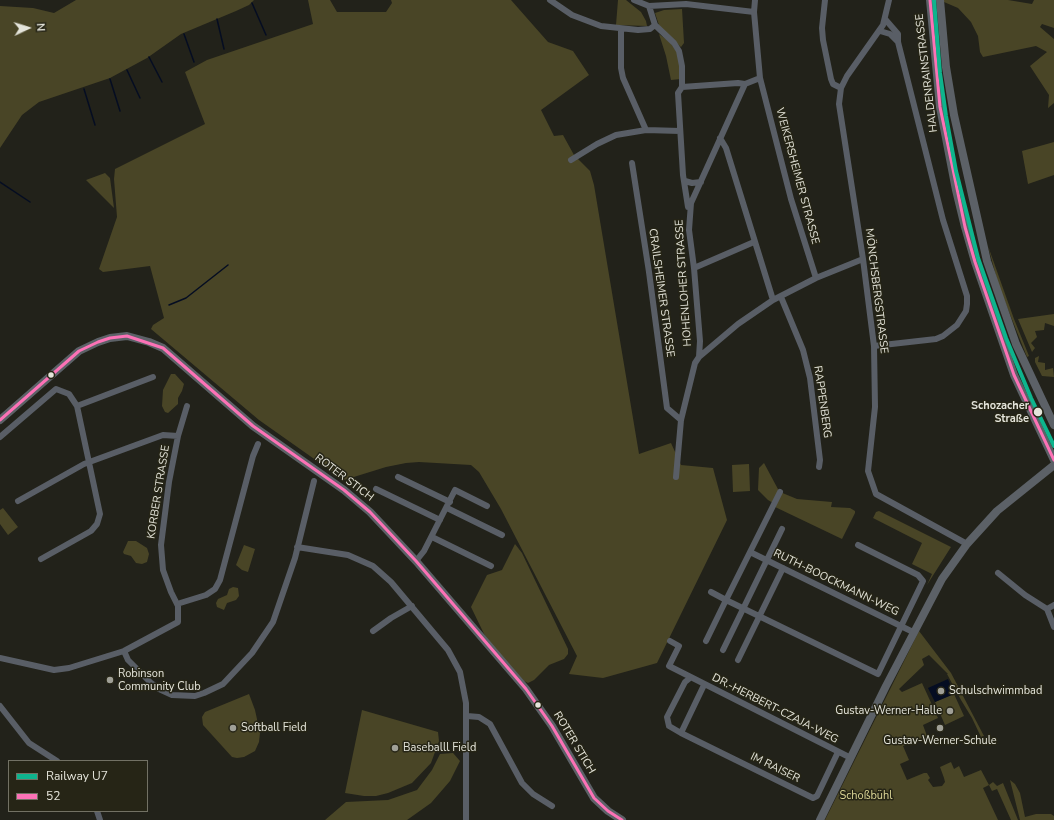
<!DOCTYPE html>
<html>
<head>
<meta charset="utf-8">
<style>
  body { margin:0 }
  #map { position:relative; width:1054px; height:820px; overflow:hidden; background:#22221a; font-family:"Nunito Sans",sans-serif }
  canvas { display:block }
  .legend { position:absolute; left:8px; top:760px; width:140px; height:52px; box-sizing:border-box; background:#262516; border:1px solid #727164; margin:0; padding:5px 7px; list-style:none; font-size:12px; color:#e4e4da }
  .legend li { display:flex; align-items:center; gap:8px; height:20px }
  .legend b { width:20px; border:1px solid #727164 }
  .north { position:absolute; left:8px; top:8px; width:40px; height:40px; -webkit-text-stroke:3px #262516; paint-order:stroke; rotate:86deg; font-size:11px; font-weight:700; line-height:16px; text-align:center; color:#e4e4da }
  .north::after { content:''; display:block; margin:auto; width:14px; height:18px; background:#e4e4da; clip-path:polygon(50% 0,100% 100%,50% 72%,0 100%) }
</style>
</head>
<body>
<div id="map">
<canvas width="1054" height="820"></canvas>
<ul class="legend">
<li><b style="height:5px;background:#0eb48d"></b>Railway U7</li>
<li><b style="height:5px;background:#fc72b6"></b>52</li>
</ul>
<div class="north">N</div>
</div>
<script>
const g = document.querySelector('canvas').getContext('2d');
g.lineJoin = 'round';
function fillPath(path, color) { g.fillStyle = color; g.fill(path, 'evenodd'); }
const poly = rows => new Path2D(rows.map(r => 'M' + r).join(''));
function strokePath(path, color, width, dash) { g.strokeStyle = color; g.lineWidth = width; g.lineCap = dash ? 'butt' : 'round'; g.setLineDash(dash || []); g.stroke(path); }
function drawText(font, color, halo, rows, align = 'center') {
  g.font = font + ' "Nunito Sans",sans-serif'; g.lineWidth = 3; g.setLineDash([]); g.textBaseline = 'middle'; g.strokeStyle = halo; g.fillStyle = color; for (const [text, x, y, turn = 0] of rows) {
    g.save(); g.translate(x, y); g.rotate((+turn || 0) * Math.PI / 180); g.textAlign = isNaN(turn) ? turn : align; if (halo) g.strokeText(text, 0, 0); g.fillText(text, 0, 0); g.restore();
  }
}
const green = poly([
  [76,0,254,0,249,5,236,11,181,34,147,58,110,78,39,102,22,115,0,148,0,6,33,8,54,13],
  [308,0,330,0,337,12,386,12,392,3,391,0,511,0,548,42,573,51,589,75,541,110,554,136,563,135,574,155,590,171,594,185,639,454,671,443,681,465,713,468,727,520,657,663,603,678,569,674,577,656,501,509,479,472,471,465,419,462,406,463,386,467,344,480,259,420,151,329,153,325,164,318,150,266,103,272,99,269,117,217,114,179,115,169,205,124,185,72,207,60,313,24],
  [618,0,626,0,641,12,646,21,647,26,616,25],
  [944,0,1008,0,1032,4,1034,0,1054,0,1054,28,1042,24,1040,27,1054,39,1054,103,1048,108,1049,95,1030,66,1047,52,1036,46,983,57,980,52,978,36,971,22,958,8,944,2],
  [682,9,684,43,681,47,660,28,655,13,664,10],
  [659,34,670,42,679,55,681,79,671,80,666,56],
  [1054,142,1054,175,1028,184,1022,151],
  [105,173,110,178,114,208,86,180],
  [988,246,1014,319,1029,356,1027,357,999,287],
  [1054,314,1054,326,1045,323,1044,330,1035,331,1037,337,1031,343,1035,348,1032,352,1018,319],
  [1039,356,1038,362,1045,363,1045,370,1053,368,1054,377,1042,376,1035,362,1035,358],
  [171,374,175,374,184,384,182,391,178,398,178,404,168,413,165,412,162,406,163,390],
  [764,463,779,491,773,503,768,500,758,490,759,468],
  [749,464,750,491,733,492,732,465],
  [780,492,797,499,832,502,831,507,850,508,855,511,855,513,842,539,773,506],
  [3,508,18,527,8,535,0,524,0,510],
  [879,511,951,547,927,585,932,574,912,564,922,543,873,518,876,512],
  [128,541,136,541,147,548,149,554,147,562,142,564,136,563,131,556,124,554,123,552],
  [515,544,522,553,568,649,568,654,564,659,549,665,534,680,528,683,524,681,487,640,471,607,487,575,502,570],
  [244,545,255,549,248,572,242,570,236,565],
  [233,587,238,588,239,596,236,600,227,603,224,610,217,607,216,603,218,599,227,595,229,589],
  [919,631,951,673,984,736,981,737,972,718,961,700,947,674,948,674,929,655,922,659,924,665,899,689,902,692,922,683,938,718,923,725,927,736,903,746,909,760,900,764,907,780,924,773,927,773,930,778,928,780,933,787,942,786,945,782,944,778,940,767,951,762,954,769,959,766,964,777,981,770,989,785,993,782,997,786,1003,783,1018,820,1011,820,997,789,992,791,989,785,983,788,998,820,825,820],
  [249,694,255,710,260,733,259,742,255,751,244,757,237,758,232,757,203,725,202,717,205,712],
  [954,694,964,716,945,725,935,702],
  [362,710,438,732,439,741,431,763,412,783,388,793,376,796,364,796,345,793],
  [1010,780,1015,784,1020,793,1025,817,1036,814,1051,814,1054,816,1054,820,1020,820]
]);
const forest = poly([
  [453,753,460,761,450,781,431,803,407,820,325,820,346,802,388,800,417,790,432,770,440,754]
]);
const water = poly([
  [948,679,954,694,935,702,928,688]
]);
const stream = poly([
  [252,3,266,35],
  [217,19,224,49],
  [184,34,194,62],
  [149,57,162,82],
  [127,70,140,98],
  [110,79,120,111],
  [84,89,95,125],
  [0,182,30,202],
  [169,305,186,298,228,265]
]);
const street = poly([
  [550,0,572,15,601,26,638,30,650,29,655,25],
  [634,0,649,6,686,4,754,12],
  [755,0,754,12,760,78,791,199,816,278],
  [825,0,822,28,823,40,831,79,833,84,841,88],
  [889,0,883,25,847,76,841,88,839,104,863,259,874,346,875,407,868,471,876,494,967,544],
  [649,6,655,25,674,43,679,51,682,66,682,87,678,93,683,175,688,207],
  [621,29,621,68,623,78,646,130],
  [880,31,890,34,898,42],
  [682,87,738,83,745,84],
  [720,138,726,148,773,300],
  [571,160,597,144,616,135,646,130,680,131],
  [632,163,649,272,667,408,681,420],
  [685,181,692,183,701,182],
  [694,268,754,242],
  [781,297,803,350,810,378,820,460,819,467],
  [874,346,936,339,943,336,957,325,966,311,967,304,967,296,943,220,898,42,898,34,885,19],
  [699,357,738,324,773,300,816,278,863,259],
  [77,406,153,377],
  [0,437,56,389,69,394,77,406,100,514,97,524,91,531,41,559],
  [398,477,450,502],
  [676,477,681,420,695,363,699,357,700,341,694,268,689,230,691,203,745,84,760,78],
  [376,489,440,520],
  [780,492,726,600,878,674,923,581,918,575,858,545],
  [18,501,84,464,163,435,178,436],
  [447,508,502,535],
  [432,537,491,566],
  [297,547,348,555,373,566,391,582,448,650,460,672,466,703,466,820],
  [750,552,913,632],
  [416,561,424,551,455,490,487,506],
  [998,573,1025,595,1047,609],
  [177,604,206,595,215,589,220,580,253,456,258,444],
  [1054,605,1047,609,1054,627],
  [373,631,391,618,412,606],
  [670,641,679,646,669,666,851,758],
  [706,641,726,600,711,592],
  [723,650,782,529],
  [124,651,128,660,151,683,159,689,172,695,195,696,204,693,223,684,252,653,273,622,295,558,314,481],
  [0,658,54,670,69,668,124,651,178,622,178,606,171,592,163,570,161,545,169,482,178,436,187,406],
  [738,660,783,568],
  [690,678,685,682,667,717,669,726,681,733,813,798,817,796,838,752],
  [0,706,29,743,57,761],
  [467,716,479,717,490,724,522,783,533,794,552,806],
  [681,733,704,685],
  [97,811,100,820]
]);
const secondary = poly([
  [930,0,940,107,956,190,965,227,975,262,1014,375,1054,460],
  [940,0,946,67,954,115,987,261,1016,344,1054,425],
  [0,420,79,351,98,342,110,338,127,336,149,342,163,348,253,426,344,490,370,512,416,561,526,689,552,726,594,798,608,811,622,820],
  [820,820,886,686,942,579,967,544,997,511,1054,465]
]);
const bus1 = poly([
  [930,0,940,107,965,227,975,262,1014,375,1054,460],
  [0,420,79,351,98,342,110,338,127,336,163,348,253,426,344,490,370,512,416,561,526,689,552,726,594,798,608,811,622,820]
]);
const rail1 = poly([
  [934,0,940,73,946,116,956,171,978,258,1006,338,1031,398,1054,446]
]);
const markers = [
  [51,375,3.5,"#e4e4da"],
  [1038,412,5,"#e4e4da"],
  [110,680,4,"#a0a097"],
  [941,691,4,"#a0a097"],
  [538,705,3.5,"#e4e4da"],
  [950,711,4,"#a0a097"],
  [233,728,4,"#a0a097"],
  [940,728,4,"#a0a097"],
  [395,748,4,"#a0a097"]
];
const streetNames = [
  ["HALDENRAINSTRASSE",927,73,-97],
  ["WEIKERSHEIMER STRASSE",797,176,75],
  ["HOHENLOHER STRASSE",684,283,-94],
  ["MÖNCHSBERGSTRASSE",876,291,83],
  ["CRAILSHEIMER STRASSE",661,293,82],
  ["RAPPENBERG",822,402,82],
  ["ROTER STICH",344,478,37],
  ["KORBER STRASSE",159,492,-81],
  ["RUTH-BOOCKMANN-WEG",836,583,26],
  ["DR.-HERBERT-CZAJA-WEG",775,709,27],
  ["ROTER STICH",574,743,59],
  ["IM RAISER",775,768,26]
];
const stopNames = [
  ["Schozacher",1029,406],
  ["Straße",1029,419]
];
const poiNames = [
  ["Robinson",118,674],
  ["Community Club",118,687],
  ["Schulschwimmbad",949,691],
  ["Gustav-Werner-Halle",942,711,"right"],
  ["Softball Field",241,728],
  ["Gustav-Werner-Schule",940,741,"center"],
  ["Baseballl Field",403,748]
];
const parkNames = [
  ["Schoßbühl",866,796]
];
fillPath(green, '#494526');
fillPath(forest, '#494626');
fillPath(water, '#050d22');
strokePath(stream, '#050d22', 1.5);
strokePath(street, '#595e66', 6);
strokePath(secondary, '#5c6167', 8);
strokePath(bus1, '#fc72b6', 3);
strokePath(rail1, '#0eb48d', 4);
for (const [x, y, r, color] of markers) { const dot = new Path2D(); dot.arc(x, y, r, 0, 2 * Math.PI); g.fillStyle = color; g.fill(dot); strokePath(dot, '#262516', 1.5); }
drawText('11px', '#e4e4da', '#262516', streetNames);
drawText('bold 11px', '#e4e4da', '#262516', stopNames, 'right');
drawText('11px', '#e4e4da', '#262516', poiNames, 'left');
drawText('11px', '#dad495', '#262516', parkNames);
</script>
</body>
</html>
